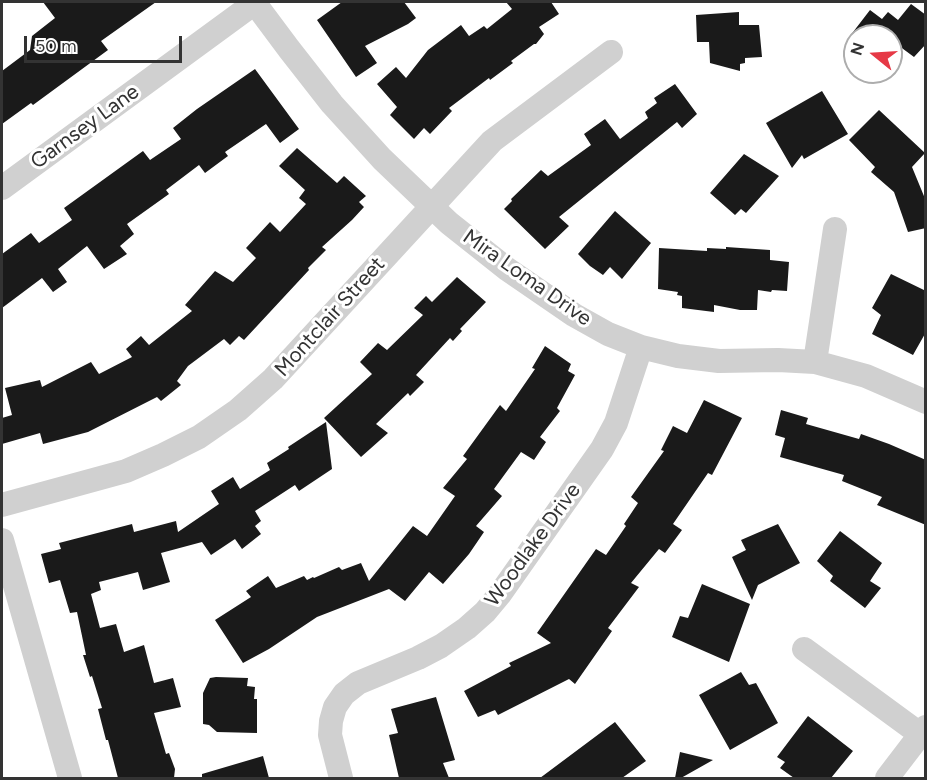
<!DOCTYPE html>
<html>
<head>
<meta charset="utf-8">
<style>
  body { margin:0 }
  #map { position:relative; width:927px; height:780px; overflow:hidden; background:#fff; font-family:Figtree,sans-serif }
  canvas { display:block }
  .frame { position:absolute; inset:0; border:3px solid #333; pointer-events:none }
  .north { position:absolute; left:843px; top:24px; width:60px; height:60px; box-sizing:border-box; background:#fff; border:2px solid #adadad; border-radius:50%; rotate:288deg; font-size:16px; font-weight:700; line-height:24px; text-align:center; color:#333 }
  .north::after { content:''; display:block; margin:auto; width:21px; height:27px; background:#e63946; clip-path:polygon(50% 0,100% 100%,50% 72%,0 100%) }
  .scale { position:absolute; left:24px; top:36px; width:158px; height:27px; box-sizing:border-box; border:3px solid #333; border-top:0; padding-left:8px; font-size:18px; line-height:21px; white-space:nowrap; color:#333; -webkit-text-stroke:4px #fff; paint-order:stroke }
</style>
</head>
<body>
<div id="map">
<canvas width="927" height="780"></canvas>
<div class="frame"></div>
<div class="north">N</div>
<div class="scale">50 m</div>
</div>
<script>
const g = document.querySelector('canvas').getContext('2d');
g.lineJoin = 'round';
function fillPath(path, color) { g.fillStyle = color; g.fill(path, 'evenodd'); }
const poly = rows => new Path2D(rows.map(r => 'M' + r).join(''));
function strokePath(path, color, width, dash) { g.strokeStyle = color; g.lineWidth = width; g.lineCap = dash ? 'butt' : 'round'; g.setLineDash(dash || []); g.stroke(path); }
function drawText(font, color, halo, rows, align = 'center') {
  g.font = font + ' Figtree,sans-serif'; g.lineWidth = 6; g.setLineDash([]); g.textBaseline = 'middle'; g.strokeStyle = halo; g.fillStyle = color; for (const [text, x, y, turn = 0] of rows) {
    g.save(); g.translate(x, y); g.rotate((+turn || 0) * Math.PI / 180); g.textAlign = isNaN(turn) ? turn : align; if (halo) g.strokeText(text, 0, 0); g.fillText(text, 0, 0); g.restore();
  }
}
const building = poly([
  [43,2,156,2,101,41,108,50,33,105,31,103,2,124,2,71,30,50,32,36,55,18],
  [342,2,404,2,416,18,408,24,365,46,377,63,356,77,317,20],
  [506,2,551,2,559,14,539,27,544,34,536,44,534,44,511,61,513,63,490,80,489,78,449,108,452,111,430,134,424,128,414,139,390,115,397,107,377,84,396,67,406,78,428,50,461,25,469,36,484,26,487,29,512,9],
  [911,4,926,15,926,44,914,57,891,40,891,36,850,36,870,10,882,19,888,12,898,20],
  [739,12,739,25,759,25,762,57,745,58,745,63,740,64,740,71,710,63,709,42,697,42,696,15],
  [255,69,299,129,280,143,266,124,225,152,228,156,205,173,199,165,166,190,169,194,127,224,134,234,120,246,127,254,104,269,87,246,58,269,67,282,53,292,42,278,2,308,2,254,31,233,39,243,72,220,64,208,143,151,150,160,181,139,173,128,197,109],
  [675,84,697,114,682,128,677,122,559,217,569,226,545,249,504,209,512,201,511,199,541,170,548,176,591,145,584,134,605,119,620,139,648,118,645,112,657,103,654,98],
  [822,91,848,134,804,159,802,155,792,168,766,123],
  [879,110,925,153,912,167,926,201,926,228,908,232,894,192,871,172,875,167,849,140],
  [297,148,337,183,344,176,366,196,359,202,364,207,352,220,322,247,326,250,308,268,309,270,244,340,239,336,230,345,224,339,188,366,177,381,181,385,161,401,157,397,88,432,43,444,40,433,2,444,2,418,12,415,5,388,40,380,42,387,91,362,99,374,132,357,126,349,141,336,149,345,192,311,185,305,215,271,233,282,256,258,246,248,270,222,280,232,306,204,299,198,305,190,279,166],
  [744,154,779,176,746,213,741,209,735,215,710,193],
  [615,211,651,243,622,279,610,267,603,275,590,266,578,254],
  [726,247,770,250,770,260,789,262,787,291,772,290,771,292,758,290,757,310,740,310,714,305,714,312,682,308,682,296,677,295,678,292,658,289,659,248,707,251,707,248,726,249],
  [891,274,926,291,926,332,913,355,872,334,881,315,872,308],
  [457,277,486,302,460,329,462,331,453,341,450,338,416,375,424,382,410,396,408,393,376,424,388,433,361,457,324,418,372,374,360,362,378,343,387,350,423,315,414,308,426,296,432,302],
  [545,346,571,364,568,371,575,375,557,408,560,411,540,437,546,442,534,460,521,452,494,489,502,496,476,526,484,532,469,554,443,584,429,572,405,601,389,589,317,617,269,649,243,663,215,620,251,597,246,591,268,576,276,588,304,576,307,580,313,577,314,578,339,567,342,570,361,563,369,581,413,526,427,536,455,496,443,488,467,459,463,456,500,405,506,411,535,369,532,368],
  [704,400,742,418,712,475,708,473,673,524,682,530,665,553,659,549,631,583,639,587,608,628,612,631,575,684,569,679,498,715,495,710,478,717,464,691,511,666,509,663,551,643,537,633,596,549,606,555,626,526,624,524,638,503,631,497,664,451,661,450,673,426,687,433],
  [781,410,808,418,806,424,859,439,861,434,889,444,926,460,926,525,877,505,882,497,842,481,844,475,780,457,785,438,775,435],
  [326,422,332,469,299,491,295,485,255,511,261,521,255,526,261,534,242,549,235,539,211,555,202,542,161,553,170,582,143,590,138,572,99,582,101,590,91,594,100,628,116,624,124,652,144,645,154,683,173,678,181,707,154,713,166,754,169,753,175,769,174,778,118,778,108,740,106,740,98,709,102,708,92,676,90,677,83,655,86,655,77,612,70,613,60,580,49,583,41,554,61,549,59,543,132,524,134,532,176,521,178,532,219,504,211,491,233,477,240,489,270,470,267,463,289,449,288,447],
  [778,524,800,563,758,585,752,600,732,557,746,550,741,540],
  [840,531,882,563,870,581,881,588,865,608,830,581,833,576,817,561],
  [702,584,750,604,729,662,672,637,680,616,688,618],
  [741,672,749,685,756,683,778,723,730,750,699,695],
  [216,677,248,678,247,686,255,687,254,699,257,699,257,733,217,732,209,725,203,724,203,693,210,678],
  [436,697,455,760,443,763,449,778,399,778,389,735,398,733,391,709],
  [808,716,853,751,831,778,794,778,780,768,785,762,777,757],
  [615,722,646,761,622,778,540,778],
  [680,752,713,760,681,778,675,778],
  [263,756,269,778,202,778,202,774]
]);
const minor = poly([
  [254,2,289,49,332,104,382,159,449,223,507,269,574,315,608,334,641,347,678,356,719,361,778,360,815,362,866,376,926,402],
  [2,188,256,2],
  [815,362,835,229],
  [2,505,126,471,163,455,199,437,238,410,273,379,492,141,611,52],
  [2,540,70,778],
  [804,649,920,734],
  [341,778,330,735,331,721,335,707,344,694,358,683,418,658,441,646,467,628,485,612,500,594,602,449,616,423,641,347],
  [887,778,926,727]
]);
const streetNames = [
  ["Garnsey Lane",85,127,-36],
  ["Mira Loma Drive",527,278,35],
  ["Montclair Street",330,317,-48],
  ["Woodlake Drive",533,545,-54]
];
fillPath(building, '#1a1a1a');
strokePath(minor, '#d0d0d0', 24);
drawText('21px', '#333', '#fff', streetNames);
</script>
</body>
</html>
